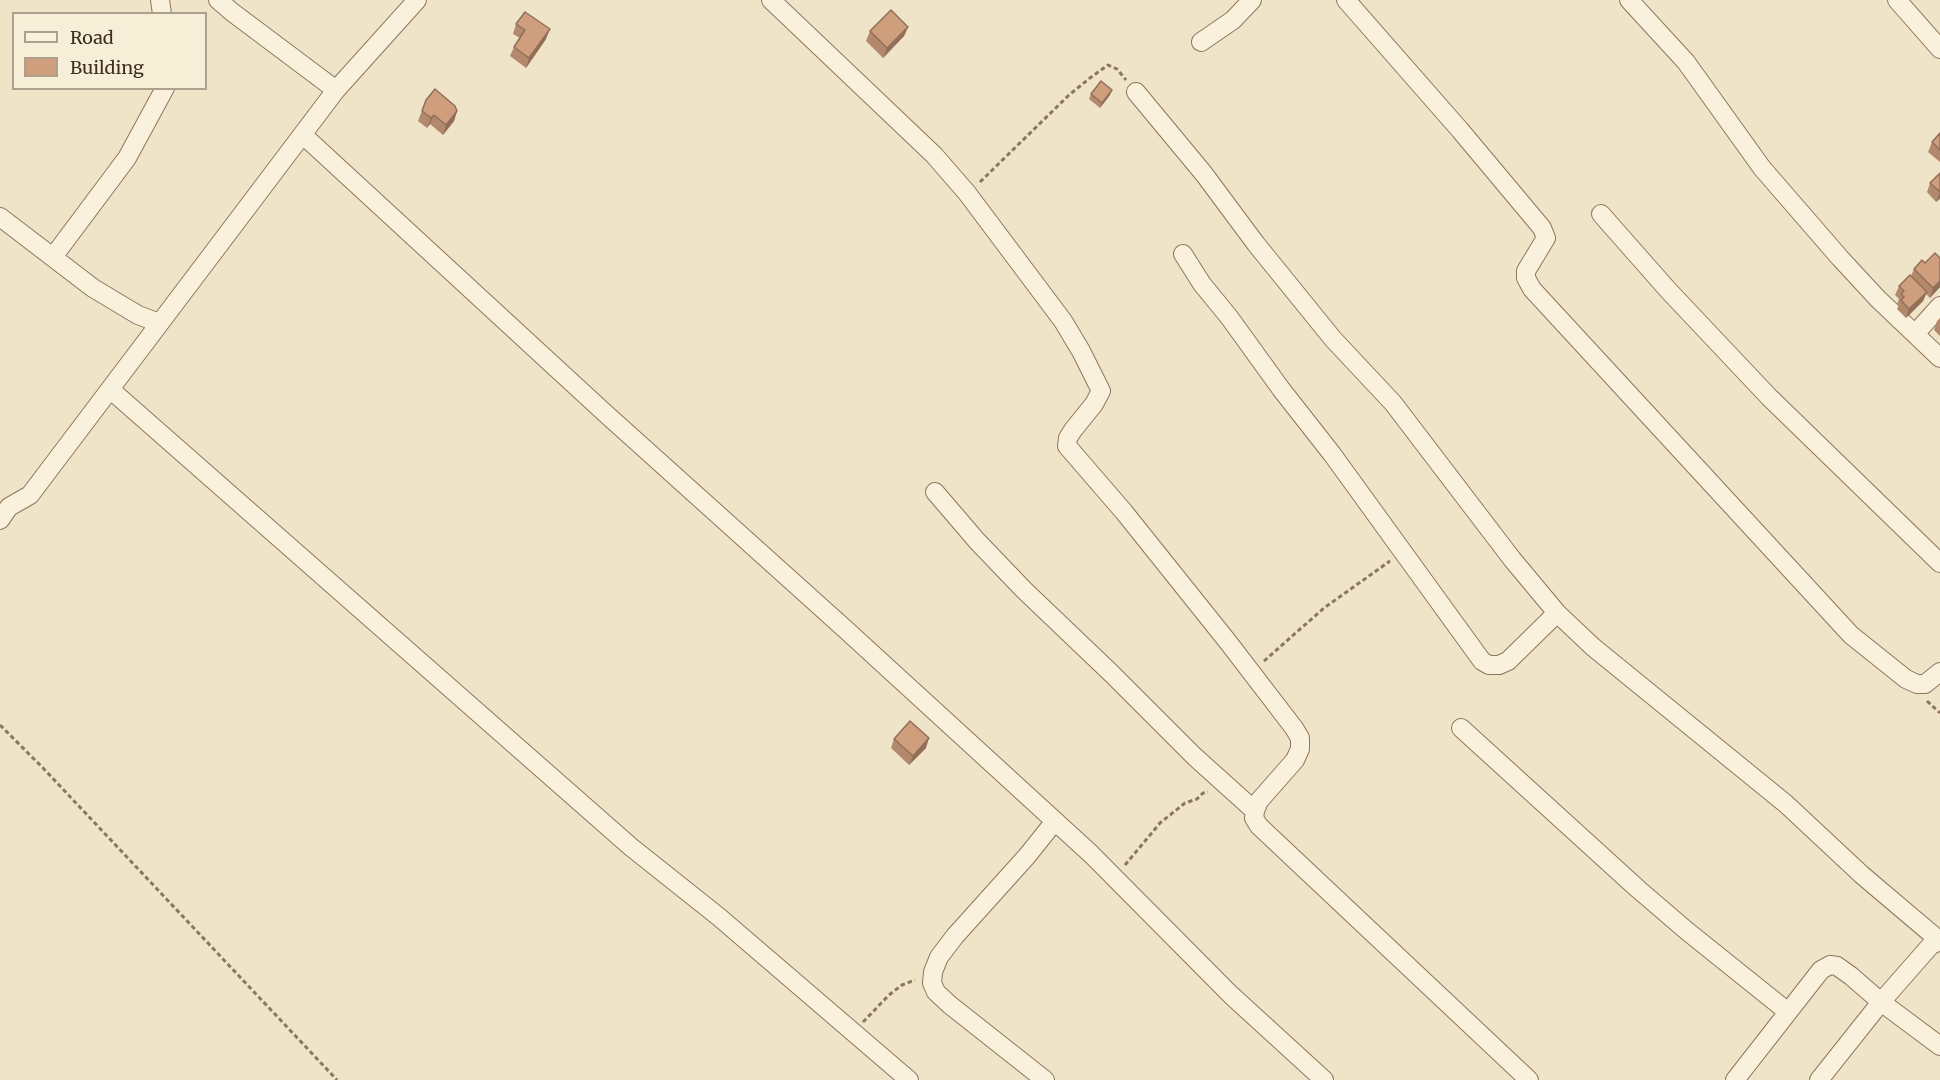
<!DOCTYPE html>
<html>
<head>
<meta charset="utf-8">
<style>
  body { margin:0 }
  #map { position:relative; width:1940px; height:1080px; overflow:hidden; background:#f0e4c8; font-family:Merriweather,serif }
  canvas { display:block }
  .legend { position:absolute; left:12px; top:12px; width:195px; height:78px; box-sizing:border-box; background:#f7eed8; border:2px solid #ada18e; margin:0; padding:8px 10px; list-style:none; font-size:18px; color:#3d2e20 }
  .legend li { display:flex; align-items:center; gap:12px; height:30px }
  .legend b { width:30px; border:2px solid #ada18e }
</style>
</head>
<body>
<div id="map">
<canvas width="1940" height="1080"></canvas>
<ul class="legend">
<li><b style="height:8px;background:#faf1dc"></b>Road</li>
<li><b style="height:16px;background:#cf9f7d"></b>Building</li>
</ul>
</div>
<script>
const g = document.querySelector('canvas').getContext('2d');
g.lineJoin = 'round';
const poly = rows => new Path2D(rows.map(r => 'M' + r).join(''));
function strokePath(path, color, width, dash) { g.strokeStyle = color; g.lineWidth = width; g.lineCap = dash ? 'butt' : 'round'; g.setLineDash(dash || []); g.stroke(path); }
function fillPath(path, color) { g.fillStyle = color; g.fill(path, 'evenodd'); }
const path = poly([
  [980,182,1069,95,1090,78,1108,65,1117,69,1126,80],
  [1264,661,1324,608,1390,561],
  [1927,701,1940,713],
  [0,725,43,768,337,1080],
  [1125,865,1160,823,1185,803,1197,799,1203,793,1208,792],
  [863,1022,889,995,902,985,915,980]
]);
const minor = poly([
  [160,0,162,14],
  [218,0,232,12,336,90],
  [771,0,934,155,967,193,1063,321,1081,351,1101,391,1094,404,1073,430,1068,438,1067,446,1124,512,1228,642,1294,728,1300,738,1300,749,1295,760,1259,801,1255,811,1254,818,1259,826,1529,1080],
  [1346,0,1460,130,1542,228,1546,238,1526,271,1526,278,1532,289,1851,635,1906,679,1917,684,1925,684,1940,672],
  [1629,0,1686,62,1762,168,1840,258,1878,299,1940,358],
  [1897,0,1940,49],
  [1201,42,1233,20,1252,0],
  [1136,92,1204,174,1256,244,1333,339,1393,403,1512,559,1557,613,1593,647,1786,804,1862,875,1940,941],
  [303,135,606,414,844,628,1091,854,1231,995,1324,1080],
  [1601,214,1668,290,1769,397,1940,563],
  [0,217,93,288,138,315,159,323],
  [1183,254,1202,284,1229,317,1281,389,1332,454,1482,661,1489,665,1499,665,1508,661,1557,613],
  [53,257,127,158,165,88],
  [1915,334,1940,306],
  [111,390,631,847,719,917,909,1080],
  [935,492,977,541,1024,590,1112,674,1195,757,1255,811],
  [0,520,9,507,30,495,336,90,417,0],
  [1461,728,1638,889,1687,931,1788,1012],
  [1045,1080,950,1005,936,992,932,983,933,972,939,957,955,936,1027,856,1055,821],
  [1735,1080,1821,970,1830,965,1837,966,1851,976,1881,1002,1940,1046],
  [1819,1080,1881,1002,1931,945,1940,941]
]);
const wall = poly([
  [516,24,546,39,526,68,510,56,514,47,520,38,513,34],
  [908,27,904,36,883,58,866,41,870,31],
  [1091,94,1110,95,1100,108,1089,99],
  [426,100,457,111,454,121,443,135,430,124,427,128,418,121],
  [1940,133,1940,162,1928,152,1932,142],
  [1940,173,1940,199,1936,202,1927,192,1930,183],
  [1914,269,1940,287,1930,298,1926,294,1923,301,1906,318,1897,309,1899,305,1897,304,1899,299,1895,295,1899,286,1911,276],
  [1940,318,1940,336,1934,330,1937,321],
  [894,739,926,748,909,765,891,748]
]);
const shadedWall = poly([
  [908,27,904,36,883,58,887,48],
  [550,29,546,39,526,68,529,58],
  [1112,90,1110,95,1100,108,1102,103],
  [457,111,454,121,443,135,446,125],
  [434,115,430,124,427,128,431,118],
  [1940,192,1940,198,1936,202],
  [1940,281,1940,287,1930,298,1933,288],
  [1927,292,1923,301,1906,318,1909,309],
  [929,738,926,748,909,765,913,756]
]);
const building = poly([
  [891,10,908,27,887,48,870,31,891,10],
  [525,12,550,29,529,58,514,47,525,30,516,24,525,12],
  [1101,81,1112,90,1102,103,1091,94,1101,81],
  [435,89,455,106,457,111,446,125,434,115,431,118,422,111,426,100,435,89],
  [1940,133,1940,150,1932,142,1940,133],
  [1940,173,1940,192,1930,183,1940,173],
  [1935,253,1940,258,1940,281,1933,288,1914,269,1922,260,1925,263,1935,253],
  [1910,275,1927,292,1909,309,1901,300,1904,297,1901,294,1904,291,1899,286,1910,275],
  [910,721,929,738,913,756,894,739,910,721]
]);
strokePath(minor, '#8d765c', 20);
strokePath(path, '#8d765c', 3, [4.5, 3]);
strokePath(minor, '#faf1dc', 18);
fillPath(wall, '#b2896c');
fillPath(shadedWall, '#916f58');
fillPath(building, '#cf9f7d');
strokePath(building, '#916f58', 1.5);
</script>
</body>
</html>
